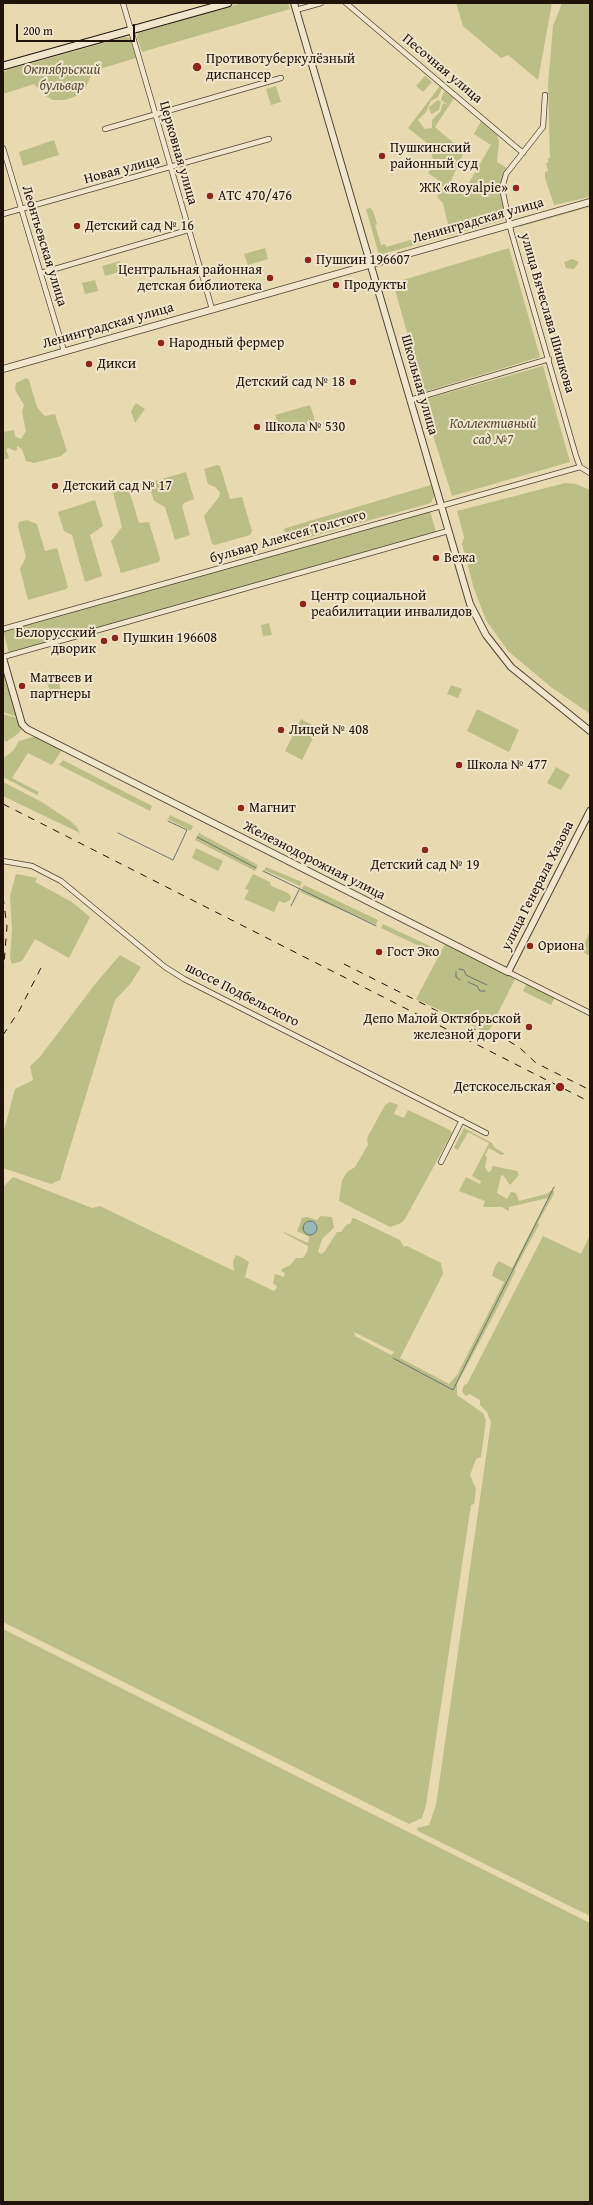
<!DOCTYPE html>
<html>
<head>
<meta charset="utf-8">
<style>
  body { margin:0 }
  #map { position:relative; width:593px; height:2205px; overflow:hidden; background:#e7d9b0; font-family:"Gentium Book Plus",serif }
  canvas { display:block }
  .frame { position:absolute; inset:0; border:4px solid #20130a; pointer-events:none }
  .scale { position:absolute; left:16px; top:24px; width:119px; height:18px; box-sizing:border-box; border:2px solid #20130a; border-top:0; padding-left:5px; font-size:12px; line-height:14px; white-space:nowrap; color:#20130a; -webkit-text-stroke:3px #efe6cc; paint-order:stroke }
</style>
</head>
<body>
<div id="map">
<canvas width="593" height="2205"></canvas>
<div class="frame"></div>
<div class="scale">200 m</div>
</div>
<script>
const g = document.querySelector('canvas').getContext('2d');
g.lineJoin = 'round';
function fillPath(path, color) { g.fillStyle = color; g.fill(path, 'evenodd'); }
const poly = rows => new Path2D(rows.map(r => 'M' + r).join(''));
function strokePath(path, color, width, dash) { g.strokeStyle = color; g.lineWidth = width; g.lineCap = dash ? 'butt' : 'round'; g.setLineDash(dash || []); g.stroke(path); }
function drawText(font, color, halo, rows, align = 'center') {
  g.font = font + ' "Gentium Book Plus",serif'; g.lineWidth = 4; g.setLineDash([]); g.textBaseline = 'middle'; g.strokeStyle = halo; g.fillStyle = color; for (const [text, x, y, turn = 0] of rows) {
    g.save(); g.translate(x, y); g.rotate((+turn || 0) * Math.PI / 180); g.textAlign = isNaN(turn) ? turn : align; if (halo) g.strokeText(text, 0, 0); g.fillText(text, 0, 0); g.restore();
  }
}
const green = poly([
  [242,3,288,3,290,9,142,52,137,37,138,33],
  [456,3,552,3,538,80,508,55,501,58,463,26],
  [562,3,590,3,590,197,554,205,545,178,545,172,548,171,546,163,548,163,548,158,550,158,548,85,553,26],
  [125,37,130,38,136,58,93,71,85,89,76,96,65,100,53,100,46,96,34,84,3,94,3,74,7,70],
  [425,76,432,82,423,92,416,86],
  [276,86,281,102,271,105,266,89],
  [440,86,442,88,438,97,431,101,426,112,418,120,425,129,432,128,432,120,440,112,443,103,448,105,441,100,444,91,454,98,435,127,464,152,450,183,464,191,491,145,474,134,481,121,497,135,499,142,497,162,507,168,499,188,506,216,504,220,379,255,366,209,370,208,373,211,377,224,375,225,381,245,385,244,386,247,449,229,443,203,437,197,442,188,441,182,428,173,430,170,436,168,428,144,408,128],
  [438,100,441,102,439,110,431,114,429,107],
  [54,140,59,155,23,166,19,152],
  [590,205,590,207,519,227,519,225],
  [265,248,268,259,248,265,244,254],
  [509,248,540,357,424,392,393,283],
  [572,259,579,262,574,269,566,268,564,262],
  [120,261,123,271,105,276,102,266],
  [95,280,98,291,85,294,82,283],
  [543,366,570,462,452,496,422,400],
  [26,378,29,380,37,407,42,413,45,416,55,414,67,451,61,456,34,463,26,461,22,449,17,446,17,450,15,451,9,448,6,449,9,458,3,460,3,432,14,430,15,436,21,439,26,431,22,412,24,405,15,390,16,383],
  [136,403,145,409,135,423,131,411],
  [310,405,316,424,281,434,275,415],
  [217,465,220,466,230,499,242,497,252,531,250,535,215,545,212,544,204,516,219,497,220,492,215,487,208,484,204,469],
  [186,472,194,499,184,503,182,506,190,535,175,540,165,507,154,501,148,483],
  [565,483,576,484,590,490,590,714,551,687,508,651,486,620,474,589,462,544,464,537,457,511],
  [431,485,434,496,431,503,296,541,283,530,286,528],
  [127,489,129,490,139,523,149,522,160,559,159,562,121,573,111,541,122,527,113,493],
  [95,500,103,526,90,535,102,576,85,582,72,535,64,531,58,512],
  [430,511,436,532,9,653,3,631],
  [27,520,37,524,45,551,57,548,68,587,66,589,28,600,20,569,26,557,18,526,19,522],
  [269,623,272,635,263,636,261,625],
  [3,669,17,717,3,712],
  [57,676,62,694,52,698,46,679],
  [451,685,462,689,458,698,447,694],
  [477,709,519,730,509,752,467,731],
  [3,714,17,718,21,730,19,733,6,742,3,738],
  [301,719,318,728,302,760,285,751],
  [36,736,62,750,52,765,28,753,12,778,39,792,37,795,3,777,3,758,13,751,19,741],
  [63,760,152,806,150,811,59,765],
  [556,767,570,775,561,790,547,783],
  [3,782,40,801,69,820,77,827,80,833,3,796],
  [170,815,193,826,191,831,168,819],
  [199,833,258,865,255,871,195,840],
  [196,848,223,861,218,871,192,858],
  [266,867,302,882,300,886,264,870],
  [16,874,37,878,35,882,72,902,90,917,69,958,35,939,22,961,12,964,10,958,12,929,10,896],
  [253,874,270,882,271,886,288,893,291,897,290,900,284,903,279,901,274,912,244,899,249,890,245,889],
  [304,885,378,920,376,925,300,892],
  [383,924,432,947,430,951,381,928],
  [590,931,590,956,581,951],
  [445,944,515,979,488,1033,416,999],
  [120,955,141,967,131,983,115,1000,60,1180,51,1184,3,1168,3,1134,15,1089,33,1080,30,1066,39,1058,96,983],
  [527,983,555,997,551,1005,523,991],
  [390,1102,398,1105,394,1114,404,1118,408,1110,450,1130,452,1133,405,1219,401,1223,390,1227,339,1201,342,1180,347,1172,355,1167,368,1145,367,1138,385,1105],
  [464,1128,492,1143,494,1147,505,1154,501,1155,489,1148,485,1155,487,1158,485,1167,488,1172,491,1171,493,1166,517,1171,519,1175,510,1185,503,1175,501,1176,497,1193,507,1199,511,1192,516,1193,519,1201,546,1194,551,1191,554,1191,554,1194,538,1222,539,1225,515,1269,515,1272,498,1307,457,1384,457,1395,483,1413,486,1420,481,1457,476,1459,470,1475,476,1489,474,1504,471,1505,426,1805,422,1818,409,1824,3,1622,3,1187,13,1177,92,1208,100,1206,234,1271,233,1261,236,1255,241,1257,249,1262,245,1277,274,1291,277,1287,273,1283,275,1274,284,1277,285,1273,281,1271,282,1269,290,1265,296,1258,303,1258,307,1252,308,1246,284,1233,284,1232,308,1243,309,1237,297,1231,302,1218,307,1217,317,1220,321,1216,332,1217,334,1228,322,1239,318,1252,321,1254,325,1251,337,1232,341,1232,346,1225,351,1223,352,1218,356,1219,400,1240,404,1247,407,1246,441,1263,443,1274,400,1358,449,1384,457,1375,504,1282,492,1276,495,1266,499,1261,512,1268,548,1198,509,1207,509,1211,502,1207,483,1207,485,1201,459,1191,466,1177,480,1184,481,1181,472,1176,489,1143,468,1132,458,1150,454,1148],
  [354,1332,394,1352,394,1353,391,1355,355,1336],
  [590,1235,590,1916,418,1831,417,1828,429,1825,436,1805,491,1422,487,1412,480,1405,480,1400,470,1394,466,1396,464,1394,462,1391,464,1385,467,1384,543,1236,581,1254],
  [3,1629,590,1923,590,2201,3,2202]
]);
const water = poly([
  '303 1228a7 7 0 1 1 14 0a7 7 0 1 1-14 0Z'
]);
const stream = poly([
  [118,833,173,860,187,830,168,821],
  [197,837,256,868],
  [263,871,376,926],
  [291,906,300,888],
  [459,969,464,970,466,975,487,985],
  [456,972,456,977,460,980],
  [468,982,477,986,480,991,485,991],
  [393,1358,453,1390,554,1187]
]);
const minor = poly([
  [123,3,212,309],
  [346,3,523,153],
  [296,10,321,3],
  [545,95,543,127,506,174,502,188,511,231,576,456,580,467,590,473],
  [105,129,281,78],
  [3,148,64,351],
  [3,214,269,139],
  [41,273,188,230],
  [410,400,549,359],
  [3,629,580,467],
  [3,657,448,531],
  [3,861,32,866,61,881,165,967,184,979,486,1133],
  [508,972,590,1013],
  [441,1162,462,1120]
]);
const tertiary = poly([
  [294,3,470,604,486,635,511,667,590,731],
  [3,369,590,202],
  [3,658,22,724,27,729,508,972,590,811]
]);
const secondary = poly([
  [3,66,228,3]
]);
const rail = poly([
  [3,804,590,1102],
  [3,897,7,927,3,975],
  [344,964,471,1028,507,1040,520,1048,536,1063,590,1090],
  [3,1035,19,1011,44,962]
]);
const markers = [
  [197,67,5,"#8f2418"],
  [382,156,4,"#8f2418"],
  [516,188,4,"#8f2418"],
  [210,196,4,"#8f2418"],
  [77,226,4,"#8f2418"],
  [308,260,4,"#8f2418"],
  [270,278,4,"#8f2418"],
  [336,285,4,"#8f2418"],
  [161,343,4,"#8f2418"],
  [89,364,4,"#8f2418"],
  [353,382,4,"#8f2418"],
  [257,427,4,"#8f2418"],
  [55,486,4,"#8f2418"],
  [436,558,4,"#8f2418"],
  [303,604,4,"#8f2418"],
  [115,638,4,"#8f2418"],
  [104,641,4,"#8f2418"],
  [22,686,4,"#8f2418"],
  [281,730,4,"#8f2418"],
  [459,765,4,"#8f2418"],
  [241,808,4,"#8f2418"],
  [425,850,4,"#8f2418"],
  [530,946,4,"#8f2418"],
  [379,952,4,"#8f2418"],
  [529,1027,4,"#8f2418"],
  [560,1087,5,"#8f2418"]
];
const poiNames = [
  ["Противотуберкулёзный",206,59],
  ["диспансер",206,75],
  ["Пушкинский",390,148],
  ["районный суд",390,164],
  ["ЖК «Royalpie»",508,188,"right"],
  ["АТС 470/476",218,196],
  ["Детский сад № 16",85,226],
  ["Пушкин 196607",316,260],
  ["Центральная районная",262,270,"right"],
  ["детская библиотека",262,286,"right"],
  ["Продукты",344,285],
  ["Народный фермер",169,343],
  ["Дикси",97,364],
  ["Детский сад № 18",345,382,"right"],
  ["Школа № 530",265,427],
  ["Детский сад № 17",63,486],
  ["Вежа",444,558],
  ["Центр социальной",311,596],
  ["реабилитации инвалидов",311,612],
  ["Белорусский",96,633,"right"],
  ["дворик",96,649,"right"],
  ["Пушкин 196608",123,638],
  ["Матвеев и",30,678],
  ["партнеры",30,694],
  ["Лицей № 408",289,730],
  ["Школа № 477",467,765],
  ["Магнит",249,808],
  ["Детский сад № 19",425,865,"center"],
  ["Ориона",538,946],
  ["Гост Эко",387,952],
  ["Депо Малой Октябрьской",521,1019,"right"],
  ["железной дороги",521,1035,"right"],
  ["Детскосельская",551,1087,"right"]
];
const streetNames = [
  ["Песочная улица",442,69,40],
  ["Церковная улица",178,153,74],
  ["Новая улица",122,170,-15],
  ["Ленинградская улица",478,221,-16],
  ["Леонтьевская улица",44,246,73],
  ["улица Вячеслава Шишкова",547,313,74],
  ["Ленинградская улица",108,326,-16],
  ["Школьная улица",419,385,74],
  ["бульвар Алексея Толстого",288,537,-16],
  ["Железнодорожная улица",314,861,27],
  ["улица Генерала Хазова",538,886,-63],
  ["шоссе Подбельского",242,995,27]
];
const parkNames = [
  ["Октябрьский",62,70],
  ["бульвар",62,86],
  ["Коллективный",493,424],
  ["сад №7",493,440]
];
fillPath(green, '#bcbe87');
fillPath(water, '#9ab8b5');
strokePath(water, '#697671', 1);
strokePath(stream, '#697671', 1);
strokePath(minor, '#524434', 6);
strokePath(tertiary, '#524434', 8);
strokePath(secondary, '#20130a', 9);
strokePath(minor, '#efe6cc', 4.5);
strokePath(tertiary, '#efe6cc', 6);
strokePath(secondary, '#efe6cc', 7);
strokePath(rail, '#20130a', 1, [7, 7]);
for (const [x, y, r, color] of markers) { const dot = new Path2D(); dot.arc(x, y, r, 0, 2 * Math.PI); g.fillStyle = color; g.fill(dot); strokePath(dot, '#efe6cc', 1.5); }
drawText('14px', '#20130a', '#efe6cc', poiNames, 'left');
drawText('14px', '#20130a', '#efe6cc', streetNames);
drawText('italic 14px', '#574f36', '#efe6cc', parkNames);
</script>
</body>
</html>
